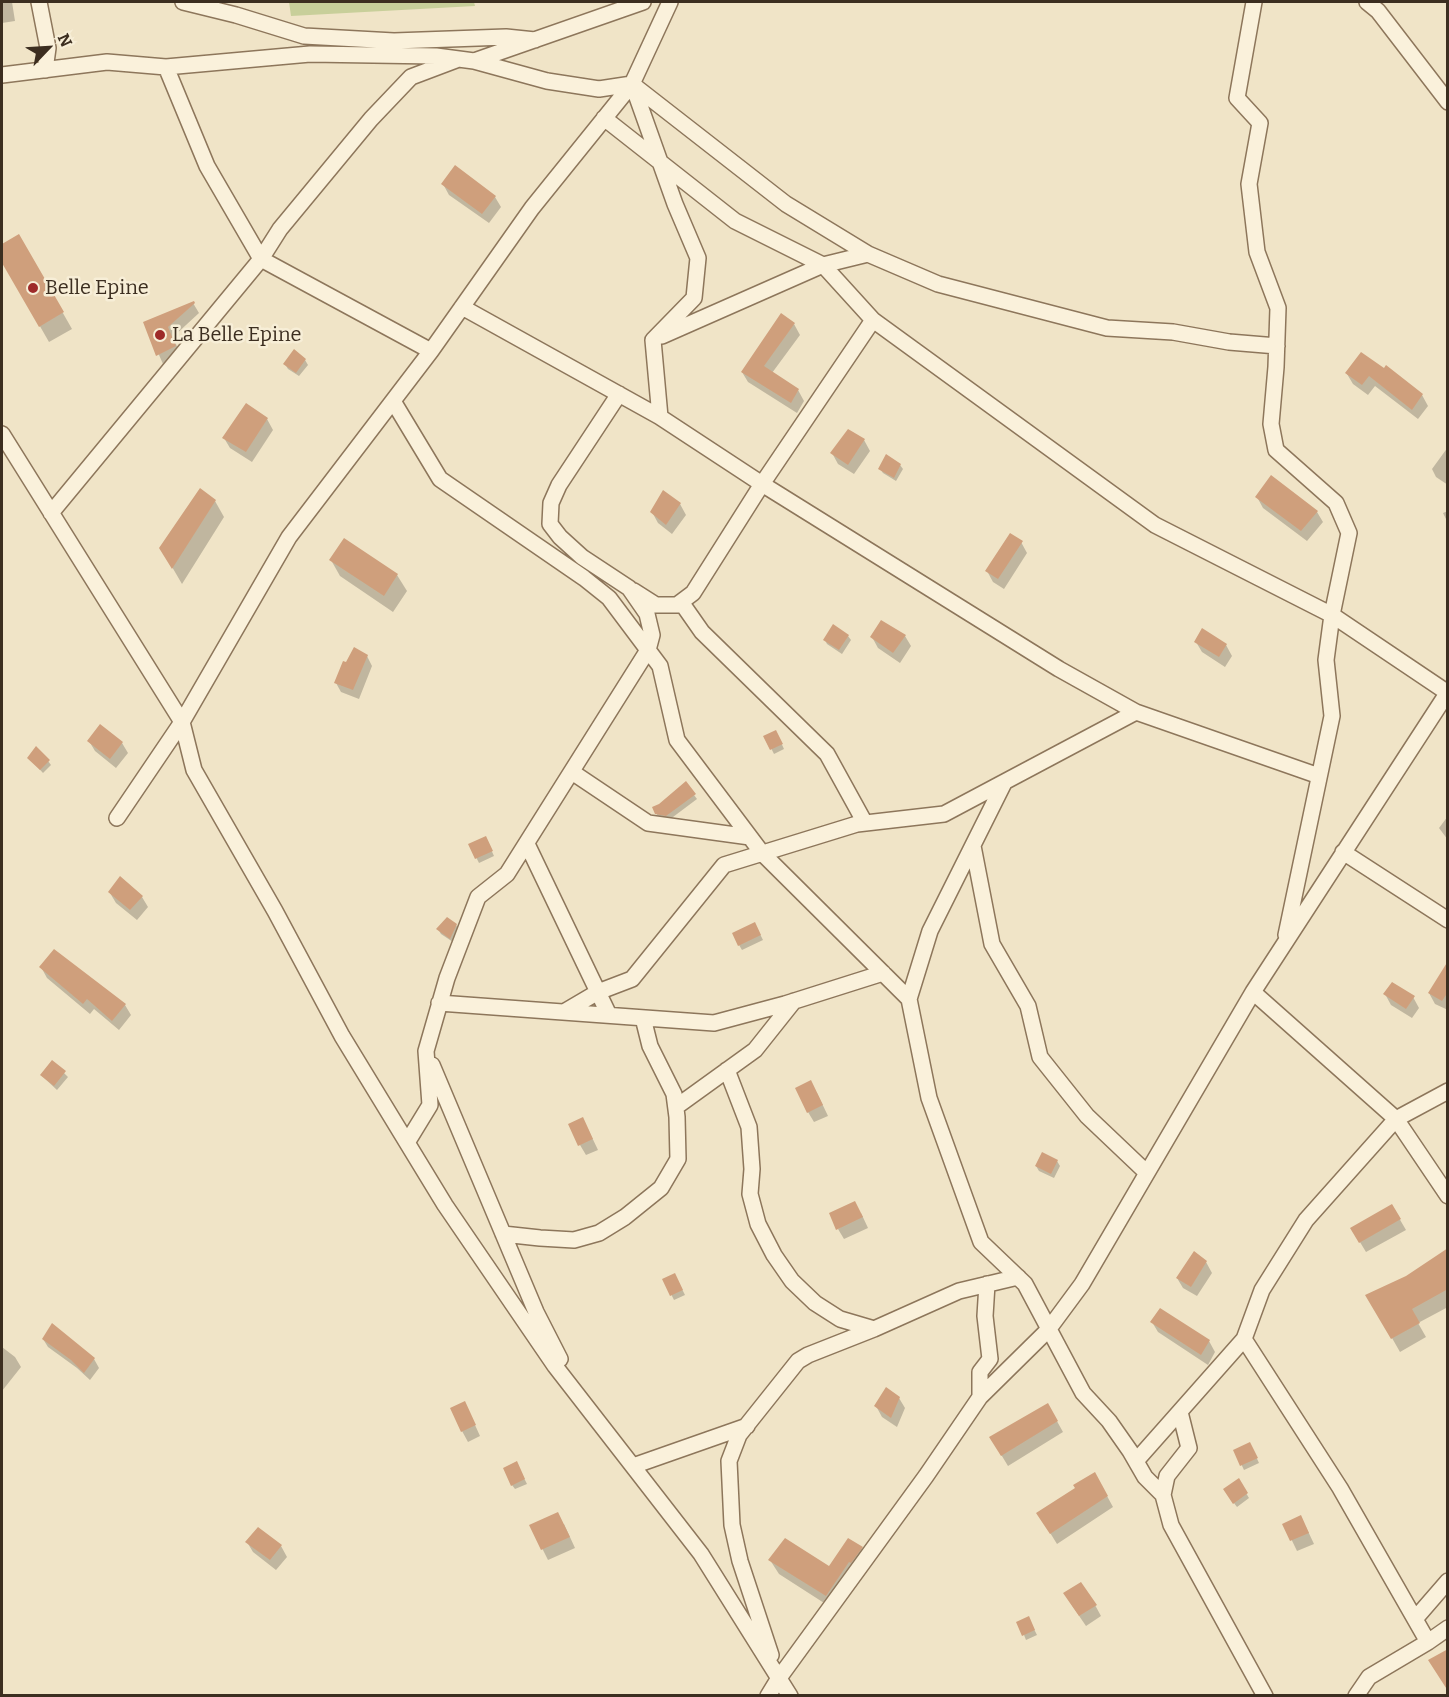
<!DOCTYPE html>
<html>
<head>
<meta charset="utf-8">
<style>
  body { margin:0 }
  #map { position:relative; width:1449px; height:1697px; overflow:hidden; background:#f0e4c7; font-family:Bitter,serif }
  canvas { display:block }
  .frame { position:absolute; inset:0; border:3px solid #3c2e20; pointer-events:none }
  .north { position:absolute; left:18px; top:18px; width:60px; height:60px; -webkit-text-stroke:4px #f7eed7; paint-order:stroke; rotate:65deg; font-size:16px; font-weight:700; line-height:24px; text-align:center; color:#3c2e20 }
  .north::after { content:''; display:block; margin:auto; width:21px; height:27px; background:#3c2e20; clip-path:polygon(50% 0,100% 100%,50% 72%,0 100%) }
</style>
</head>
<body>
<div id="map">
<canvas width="1449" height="1697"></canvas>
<div class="frame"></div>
<div class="north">N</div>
</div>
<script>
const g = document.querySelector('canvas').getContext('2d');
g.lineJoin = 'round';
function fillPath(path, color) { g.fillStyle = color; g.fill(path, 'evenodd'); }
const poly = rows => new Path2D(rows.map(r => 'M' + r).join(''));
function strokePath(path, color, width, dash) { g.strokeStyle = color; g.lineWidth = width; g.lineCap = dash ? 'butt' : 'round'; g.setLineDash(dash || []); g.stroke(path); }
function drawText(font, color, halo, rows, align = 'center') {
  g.font = font + ' Bitter,serif'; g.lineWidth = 5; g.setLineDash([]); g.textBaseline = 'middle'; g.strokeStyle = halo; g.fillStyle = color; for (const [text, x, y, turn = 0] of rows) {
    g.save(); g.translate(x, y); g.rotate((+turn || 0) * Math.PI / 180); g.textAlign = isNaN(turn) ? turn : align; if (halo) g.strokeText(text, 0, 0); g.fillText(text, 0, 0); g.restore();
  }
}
const green = poly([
  [289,2,474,2,475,6,291,16]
]);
const shadow = poly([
  [2,2,12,2,15,21,2,23],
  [443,184,495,197,501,207,489,223,449,195],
  [19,236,72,329,49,342,2,260,2,246],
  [193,303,199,313,173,337,181,356,163,364,145,323],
  [794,324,800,335,772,373,798,390,804,401,797,413,748,382,742,372],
  [305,360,308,365,299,376,288,369,285,364],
  [1386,368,1422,395,1428,406,1418,419,1375,386,1368,395,1353,384,1347,374,1384,370],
  [267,419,273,430,252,462,230,448,224,438],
  [864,440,870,451,854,474,838,464,832,453],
  [1448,447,1448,485,1436,477,1432,469],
  [900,465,903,469,896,481,883,473,880,469],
  [1257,497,1317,512,1323,522,1307,541,1263,508],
  [215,501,224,517,182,584,161,548],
  [680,504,686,515,672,534,658,523,652,512],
  [1448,511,1448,523,1443,513],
  [1021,542,1027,553,1004,589,993,582,987,571],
  [331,560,397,575,407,591,393,612,340,576],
  [1203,630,1226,645,1232,656,1225,667,1202,652,1196,642],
  [848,636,851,640,842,654,827,644,825,640],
  [905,636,911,646,900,663,878,648,872,637],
  [367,656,372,666,359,699,341,692,336,683],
  [765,736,778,736,784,749,774,754],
  [89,741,122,743,128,753,116,768,95,751],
  [29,758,48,761,51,765,43,773],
  [694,795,697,799,669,820,659,819,654,808],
  [1448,816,1448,840,1439,828],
  [488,843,494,856,479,863,470,845],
  [110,893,142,897,148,907,137,920,116,903],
  [456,925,459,930,453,942,441,934,438,929],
  [757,928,763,940,742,950,739,945],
  [1448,964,1448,1010,1435,1004,1429,993],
  [41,967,125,1005,131,1015,119,1030,94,1009,90,1014,47,978],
  [1385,994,1413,997,1419,1008,1412,1018,1391,1005],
  [53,1062,68,1077,57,1090,41,1075],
  [817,1093,828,1116,814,1122,808,1112],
  [588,1129,598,1150,586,1155,580,1145],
  [1057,1161,1060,1166,1054,1178,1039,1171,1036,1166],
  [1392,1206,1406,1230,1366,1252,1352,1229],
  [861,1213,868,1228,844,1239,838,1229],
  [1448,1251,1448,1307,1418,1323,1426,1337,1400,1352,1368,1296,1407,1277],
  [1206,1262,1212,1273,1197,1296,1183,1288,1177,1278],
  [677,1279,685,1295,674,1300,664,1280],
  [1152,1322,1209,1341,1215,1352,1208,1365,1158,1332],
  [43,1339,78,1347,94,1359,99,1368,90,1380,77,1368,48,1347],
  [2,1347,15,1357,21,1367,2,1391],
  [899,1398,905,1408,897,1427,882,1417,876,1406],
  [1048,1405,1063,1432,1008,1466,991,1438],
  [470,1414,480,1436,468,1442,462,1431],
  [1252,1448,1259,1463,1244,1470,1235,1451],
  [519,1468,527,1484,515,1489,512,1485],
  [1095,1474,1113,1507,1057,1544,1044,1523,1076,1488],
  [1238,1480,1249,1498,1237,1507,1227,1494],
  [564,1524,575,1548,548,1560,531,1526],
  [1284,1524,1306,1527,1314,1544,1297,1551],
  [258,1529,281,1546,287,1557,276,1570,253,1552,247,1542],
  [861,1548,870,1562,835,1610,779,1574,770,1560,830,1568],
  [1071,1604,1095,1605,1101,1616,1086,1626],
  [1031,1623,1037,1635,1026,1640,1024,1635]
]);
const building = poly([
  [455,165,496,196,482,214,441,184],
  [19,234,64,312,39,327,2,263,2,244],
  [194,301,195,303,168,327,176,346,156,356,143,322],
  [781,313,795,323,764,366,799,389,791,403,741,372],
  [294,349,306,359,296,373,283,364],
  [1361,352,1384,368,1386,365,1423,394,1412,410,1369,376,1362,385,1345,373],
  [246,403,268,418,246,452,222,438],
  [848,429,865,439,848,465,830,453],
  [886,454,901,464,894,478,878,469],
  [1271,475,1318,511,1301,531,1255,497],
  [200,488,216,500,172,569,159,548],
  [663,490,681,503,666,525,650,512],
  [1010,533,1023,541,998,579,985,571],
  [344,538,398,574,384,596,329,560],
  [881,620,906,635,893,653,870,637],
  [833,624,849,635,839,650,823,640],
  [1202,628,1227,644,1219,657,1194,642],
  [354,647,368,655,353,690,334,683,343,661,346,662],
  [100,724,123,742,110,759,87,741],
  [776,730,783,744,770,750,763,736],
  [36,746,50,760,40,770,27,758],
  [686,781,696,794,666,816,655,814,652,807,659,804],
  [486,836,493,851,475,859,468,844],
  [120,876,143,896,130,910,108,892],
  [447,917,457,924,450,939,436,929],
  [755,922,761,935,738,946,732,933],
  [54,949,126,1004,112,1021,87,999,83,1004,39,967],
  [1448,961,1448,992,1442,1001,1428,993],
  [1392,982,1415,996,1406,1009,1383,994],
  [52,1060,66,1071,54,1086,40,1075],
  [811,1080,823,1105,807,1113,795,1088],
  [583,1117,593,1139,578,1146,568,1124],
  [1042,1152,1058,1160,1051,1174,1035,1166],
  [855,1201,863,1217,836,1230,829,1213],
  [1392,1204,1401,1219,1359,1243,1350,1228],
  [1448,1248,1448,1289,1412,1309,1420,1323,1391,1339,1365,1295,1406,1276],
  [1194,1251,1207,1261,1191,1287,1176,1278],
  [675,1273,683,1290,670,1296,662,1279],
  [1160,1308,1210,1340,1201,1355,1150,1322],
  [52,1323,95,1358,84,1373,71,1360,42,1339],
  [886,1387,900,1397,891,1418,874,1406],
  [465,1401,476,1425,461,1432,450,1408],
  [1048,1403,1058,1421,1001,1456,989,1437],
  [1250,1442,1258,1458,1240,1466,1233,1450],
  [517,1461,525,1479,511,1486,503,1468],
  [1095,1472,1108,1496,1050,1534,1036,1513,1075,1488,1073,1485],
  [1239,1478,1248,1493,1233,1504,1223,1489],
  [558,1512,570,1537,541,1550,529,1525],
  [1301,1515,1309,1533,1290,1541,1282,1524],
  [258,1527,282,1545,270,1560,245,1542],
  [785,1538,829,1566,848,1538,863,1547,851,1563,849,1562,826,1596,768,1560],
  [1081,1582,1097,1605,1079,1616,1063,1593],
  [1029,1616,1035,1630,1022,1636,1016,1622],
  [1448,1649,1448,1691,1428,1660]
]);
const street = poly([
  [39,2,48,48,45,70],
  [183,2,236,15,304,36,394,41,506,37,535,40],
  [1254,2,1237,98,1260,123,1249,184,1257,252,1278,308,1276,367,1271,424,1276,450,1336,503,1349,533,1332,615,1326,660,1332,716,1286,935],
  [1367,2,1378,11,1448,102],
  [474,61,643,2],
  [166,67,207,166,261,259,431,351],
  [2,75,107,62,166,67,310,54,436,56,474,61,547,81,599,89,632,84,786,204,868,254,938,284,1107,328,1173,332,1229,342,1277,346],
  [633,86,675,204,698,258,694,298,653,340,660,417],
  [604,118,735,221,823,265,873,320,1155,525,1332,615,1448,693],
  [462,307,660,417,762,484,1059,669,1136,712],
  [662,336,823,265,868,254],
  [393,401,440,479,584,578,609,598,660,666,677,740,762,853,909,999,929,1098,981,1242,1025,1284,1083,1393,1109,1421,1130,1451,1145,1477,1163,1495],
  [2,434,182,722,194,770,275,911,342,1036,445,1205,555,1366,701,1554,790,1696],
  [51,513,261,259,280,229,371,119,411,77,456,60],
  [634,591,656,605,677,605,693,593,762,484,873,320],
  [681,602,702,632,827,754,865,823],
  [572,772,648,823,750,837],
  [117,818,182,722,289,537,431,351,532,208,632,84,670,2],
  [527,844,609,1015],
  [973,846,992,944,1028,1006,1040,1057,1087,1116,1147,1173],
  [1343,852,1448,920],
  [1253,992,1396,1119,1448,1196],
  [909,999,930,931,1004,783],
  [439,1003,714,1023,785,1004,883,973],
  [564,1012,598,992,632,979,724,865,857,824,944,814,1136,712,1319,776],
  [432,1065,536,1312,560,1359],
  [727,1070,749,1127,752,1169,750,1194,758,1224,774,1255,792,1281,815,1303,840,1319,874,1329,959,1291,1018,1277],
  [676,1107,755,1050,794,1001],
  [408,1141,430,1105,426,1051,447,978,478,897,507,874,648,650,652,635,647,614,629,588,582,557,560,537,550,524,551,503,559,485,619,394],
  [503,1234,540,1238,574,1240,599,1233,625,1217,661,1188,678,1159,677,1117,674,1094,650,1046,643,1018],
  [1244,1339,1340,1488,1428,1642],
  [980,1397,980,1372,990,1359,985,1316,987,1284],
  [1180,1412,1189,1448,1167,1476,1163,1495,1171,1525,1265,1696],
  [1136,1461,1244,1339,1262,1290,1306,1220,1396,1119,1448,1091],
  [633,1466,747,1426],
  [1415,1619,1448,1581],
  [771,1655,740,1561,732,1525,729,1461,739,1435,798,1361,808,1355,874,1329],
  [768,1696,779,1678,926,1476,980,1397,1048,1330,1082,1284,1253,992,1448,692],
  [1356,1696,1369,1677,1428,1642,1448,1628]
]);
const markers = [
  [33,288,6,"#9e2a29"],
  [160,335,6,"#9e2a29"]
];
const poiNames = [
  ["Belle Epine",45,288],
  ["La Belle Epine",172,335]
];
fillPath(green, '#c8cf9a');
fillPath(shadow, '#0003');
fillPath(building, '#cf9f7c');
strokePath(street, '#8d765b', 18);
strokePath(street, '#faf1db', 15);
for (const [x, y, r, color] of markers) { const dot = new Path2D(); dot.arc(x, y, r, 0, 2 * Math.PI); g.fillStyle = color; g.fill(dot); strokePath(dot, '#f7eed7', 2); }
drawText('20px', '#3c2e20', '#f7eed7', poiNames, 'left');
</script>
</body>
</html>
